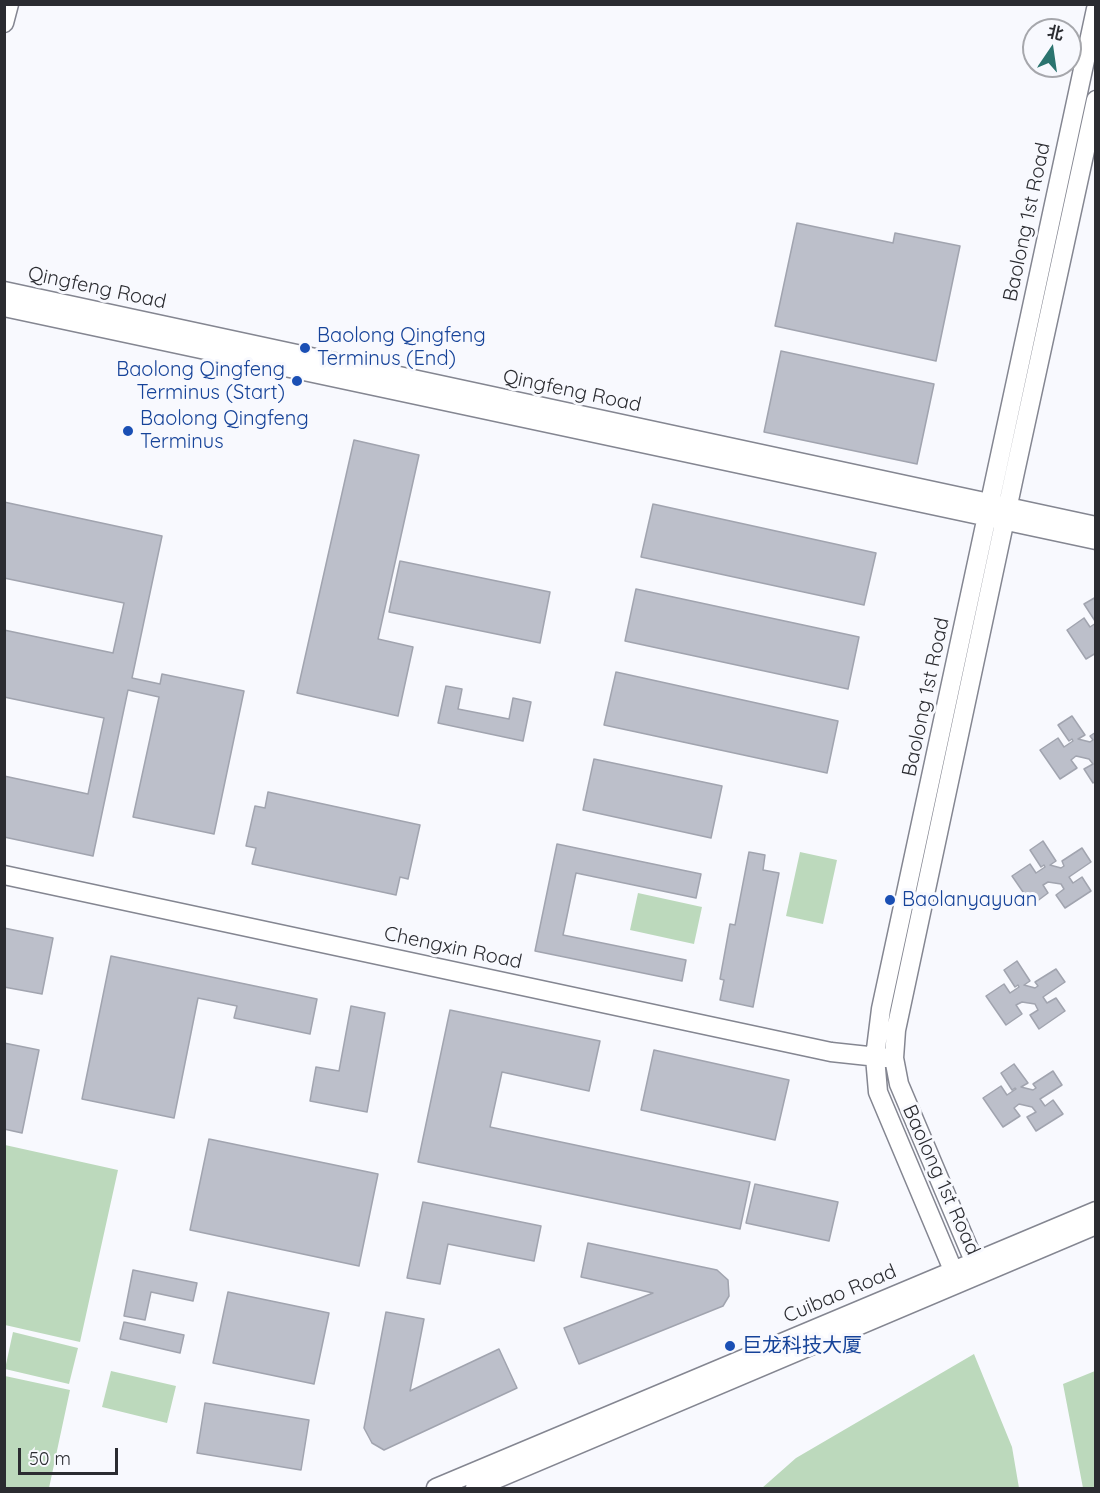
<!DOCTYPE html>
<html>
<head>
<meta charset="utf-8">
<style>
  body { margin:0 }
  #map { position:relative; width:1100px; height:1493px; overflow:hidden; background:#f8f9fe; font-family:Quicksand,"Noto Sans SC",sans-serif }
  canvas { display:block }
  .frame { position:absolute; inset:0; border:6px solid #2b2c31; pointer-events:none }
  .north { position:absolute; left:1022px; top:18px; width:60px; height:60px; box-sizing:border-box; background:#f8f9fe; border:2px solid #a6a7ac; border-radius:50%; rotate:13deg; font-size:16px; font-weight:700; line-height:24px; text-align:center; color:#2b2c31 }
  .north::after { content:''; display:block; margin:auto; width:21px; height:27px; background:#2b746f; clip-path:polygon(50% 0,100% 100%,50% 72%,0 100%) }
  .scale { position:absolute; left:18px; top:1448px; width:100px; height:27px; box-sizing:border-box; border:3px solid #2b2c31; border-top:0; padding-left:8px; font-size:18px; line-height:21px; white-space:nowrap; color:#2b2c31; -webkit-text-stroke:4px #f8f9fe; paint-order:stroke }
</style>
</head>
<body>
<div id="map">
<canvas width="1100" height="1493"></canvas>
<div class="frame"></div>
<div class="north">北</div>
<div class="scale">50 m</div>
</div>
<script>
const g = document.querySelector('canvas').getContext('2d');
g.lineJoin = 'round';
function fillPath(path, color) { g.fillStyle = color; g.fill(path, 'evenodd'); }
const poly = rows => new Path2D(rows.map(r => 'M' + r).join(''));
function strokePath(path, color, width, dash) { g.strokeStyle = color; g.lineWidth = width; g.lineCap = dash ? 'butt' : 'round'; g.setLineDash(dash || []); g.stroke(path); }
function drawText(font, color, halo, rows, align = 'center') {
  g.font = font + ' Quicksand,"Noto Sans SC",sans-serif'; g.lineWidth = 6; g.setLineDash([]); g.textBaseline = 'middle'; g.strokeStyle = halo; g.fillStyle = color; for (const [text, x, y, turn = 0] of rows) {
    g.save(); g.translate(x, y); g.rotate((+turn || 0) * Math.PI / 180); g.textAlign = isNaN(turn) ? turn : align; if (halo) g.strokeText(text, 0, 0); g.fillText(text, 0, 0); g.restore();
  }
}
const green = poly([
  [800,852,837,860,823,924,786,916],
  [638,893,702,907,694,944,630,930],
  [5,1145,118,1170,80,1342,5,1325],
  [13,1332,78,1348,69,1384,5,1369],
  [974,1354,1012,1447,1019,1488,762,1488,796,1458],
  [111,1371,176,1386,167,1423,102,1407],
  [1095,1371,1095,1488,1083,1488,1063,1384],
  [5,1376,70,1390,49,1488,5,1488]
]);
const building = poly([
  [797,223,893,243,895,233,960,246,936,361,775,326,797,223],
  [781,351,934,384,917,464,764,432,781,351],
  [354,440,419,455,378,639,413,647,398,716,297,693,354,440],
  [4,502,162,536,132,678,160,684,162,674,244,691,214,834,133,817,159,697,128,690,93,856,4,837,4,776,88,794,104,718,4,697,4,630,113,653,124,603,4,578,4,502],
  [653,504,876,553,864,605,641,557,653,504],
  [400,561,550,592,540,643,389,612,400,561],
  [636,589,859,637,848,689,625,641,636,589],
  [1096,597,1096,621,1095,621,1084,604,1096,597],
  [1084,618,1090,627,1096,623,1096,653,1086,659,1067,630,1084,618],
  [616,672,838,721,827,773,604,725,616,672],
  [446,686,462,689,458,709,509,719,513,698,531,702,523,741,438,723,446,686],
  [1072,716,1085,735,1078,739,1090,742,1093,740,1090,736,1096,732,1096,781,1093,783,1084,769,1093,764,1089,759,1076,756,1071,760,1077,768,1060,779,1040,750,1058,738,1064,747,1073,741,1072,739,1069,741,1058,725,1072,716],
  [594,759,722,786,711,838,583,810,594,759],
  [268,792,420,825,408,879,400,877,396,895,252,864,256,848,246,846,255,806,265,808,268,792],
  [1043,841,1056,861,1050,865,1061,868,1064,866,1062,861,1082,848,1091,862,1069,877,1073,883,1082,877,1091,891,1065,908,1056,895,1064,889,1061,884,1048,882,1043,885,1048,893,1032,905,1012,876,1030,864,1036,873,1045,867,1044,865,1041,867,1030,850,1043,841],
  [557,844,701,874,696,898,576,873,563,935,686,960,682,981,535,951,557,844],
  [749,852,765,855,763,870,779,873,753,1007,720,1000,724,980,720,979,730,924,735,925,749,852],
  [4,928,53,938,42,994,4,987,4,928],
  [111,956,317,999,310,1034,234,1018,237,1006,198,998,174,1118,82,1099,111,956],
  [1017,961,1030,981,1024,985,1035,988,1038,986,1035,982,1056,969,1065,982,1043,997,1047,1003,1056,998,1065,1011,1039,1029,1030,1015,1038,1010,1035,1004,1022,1002,1016,1005,1022,1014,1006,1025,986,996,1004,984,1010,993,1019,987,1018,985,1015,987,1004,970,1017,961],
  [351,1006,385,1013,367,1112,310,1101,316,1067,339,1071,351,1006],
  [450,1010,600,1041,589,1091,502,1072,490,1127,750,1182,740,1229,418,1162,450,1010],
  [4,1043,39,1050,22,1133,4,1129,4,1043],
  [654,1050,789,1080,775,1140,641,1110,654,1050],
  [1014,1064,1028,1083,1021,1087,1033,1090,1036,1088,1033,1084,1053,1071,1062,1085,1040,1099,1045,1106,1053,1100,1063,1114,1036,1131,1027,1117,1036,1112,1032,1107,1019,1104,1014,1108,1020,1116,1003,1127,983,1098,1001,1086,1007,1095,1016,1089,1015,1088,1012,1090,1001,1073,1014,1064],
  [209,1139,378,1174,359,1266,190,1230,209,1139],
  [755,1184,838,1202,829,1241,746,1223,755,1184],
  [423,1202,541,1226,534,1261,448,1244,440,1284,407,1278,423,1202],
  [588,1243,717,1270,728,1280,729,1296,723,1306,579,1364,564,1328,653,1293,581,1277,588,1243],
  [133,1270,197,1283,193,1301,151,1292,145,1320,124,1316,133,1270],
  [228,1292,329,1313,314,1384,213,1363,228,1292],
  [386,1312,424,1319,410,1391,499,1349,517,1388,384,1450,372,1443,364,1428,386,1312],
  [124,1322,184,1335,180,1353,120,1339,124,1322],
  [205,1403,309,1420,301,1470,197,1453,205,1403]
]);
const tertiary = poly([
  [1096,9,881,1009,875,1057,878,1092,953,1270,969,1278,974,1261,899,1084,894,1058,896,1030,1015,472,1096,100],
  [4,23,9,4],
  [4,291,1096,526],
  [4,307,1096,540],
  [4,875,831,1052,887,1058],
  [436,1488,1096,1211],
  [475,1488,1096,1225]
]);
const markers = [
  [305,348,6,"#1a4fb4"],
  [297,381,6,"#1a4fb4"],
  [128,431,6,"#1a4fb4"],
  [890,900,6,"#1a4fb4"],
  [730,1346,6,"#1a4fb4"]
];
const streetNames = [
  ["Baolong 1st Road",1027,222,-78],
  ["Qingfeng Road",97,288,12],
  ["Qingfeng Road",572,391,12],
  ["Baolong 1st Road",926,697,-78],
  ["Chengxin Road",453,948,12],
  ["Baolong 1st Road",941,1180,66],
  ["Cuibao Road",840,1294,-23]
];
const transitNames = [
  ["Baolong Qingfeng",317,336],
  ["Terminus (End)",317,359],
  ["Baolong Qingfeng",285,370,"right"],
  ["Terminus (Start)",285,393,"right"],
  ["Baolong Qingfeng",140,419],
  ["Terminus",140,442],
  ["Baolanyayuan",902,900],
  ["巨龙科技大厦",742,1346]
];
fillPath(green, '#bcd9bc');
fillPath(building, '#bcbfca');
strokePath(building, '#a1a4af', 1.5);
strokePath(tertiary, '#848691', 21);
strokePath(tertiary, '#fff', 18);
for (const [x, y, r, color] of markers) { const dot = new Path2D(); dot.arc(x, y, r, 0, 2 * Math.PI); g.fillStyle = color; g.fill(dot); strokePath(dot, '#f8f9fe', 2); }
drawText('20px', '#2b2c31', '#f8f9fe', streetNames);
drawText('20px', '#164399', '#f8f9fe', transitNames, 'left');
</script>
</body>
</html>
